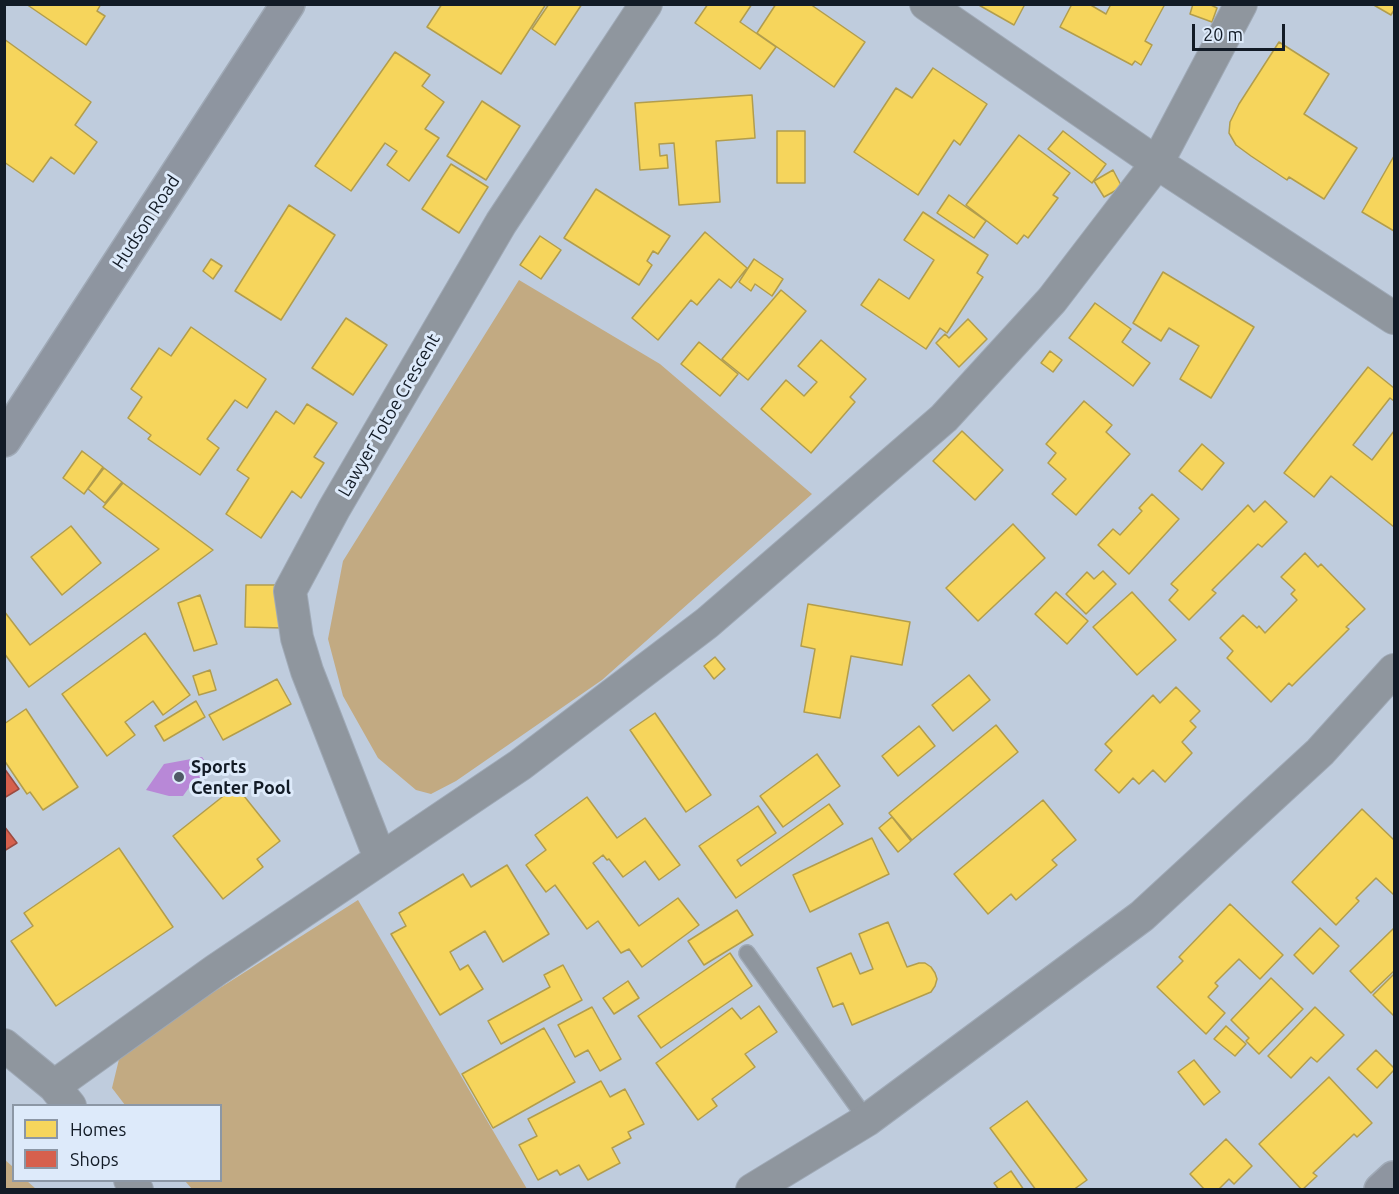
<!DOCTYPE html>
<html>
<head>
<meta charset="utf-8">
<style>
  body { margin:0 }
  #map { position:relative; width:1399px; height:1194px; overflow:hidden; background:#bfccdd; font-family:Ubuntu,sans-serif }
  canvas { display:block }
  .frame { position:absolute; inset:0; border:6px solid #121b26; pointer-events:none }
  .legend { position:absolute; left:12px; top:1104px; width:210px; height:78px; box-sizing:border-box; background:#ddeafa; border:2px solid #8c97a5; margin:0; padding:8px 10px; list-style:none; font-size:18px; color:#121b26 }
  .legend li { display:flex; align-items:center; gap:12px; height:30px }
  .legend b { width:30px; border:2px solid #8c97a5 }
  .scale { position:absolute; left:1192px; top:24px; width:93px; height:27px; box-sizing:border-box; border:3px solid #121b26; border-top:0; padding-left:8px; font-size:18px; line-height:21px; white-space:nowrap; color:#121b26; -webkit-text-stroke:4px #ddeafa; paint-order:stroke }
</style>
</head>
<body>
<div id="map">
<canvas width="1399" height="1194"></canvas>
<div class="frame"></div>
<ul class="legend">
<li><b style="height:16px;background:#f6d55c"></b>Homes</li>
<li><b style="height:16px;background:#d6604d"></b>Shops</li>
</ul>
<div class="scale">20 m</div>
</div>
<script>
const g = document.querySelector('canvas').getContext('2d');
g.lineJoin = 'round';
function fillPath(path, color) { g.fillStyle = color; g.fill(path, 'evenodd'); }
const poly = rows => new Path2D(rows.map(r => 'M' + r).join(''));
function strokePath(path, color, width, dash) { g.strokeStyle = color; g.lineWidth = width; g.lineCap = dash ? 'butt' : 'round'; g.setLineDash(dash || []); g.stroke(path); }
function drawText(font, color, halo, rows, align = 'center') {
  g.font = font + ' Ubuntu,sans-serif'; g.lineWidth = 6; g.setLineDash([]); g.textBaseline = 'middle'; g.strokeStyle = halo; g.fillStyle = color; for (const [text, x, y, turn = 0] of rows) {
    g.save(); g.translate(x, y); g.rotate((+turn || 0) * Math.PI / 180); g.textAlign = isNaN(turn) ? turn : align; if (halo) g.strokeText(text, 0, 0); g.fillText(text, 0, 0); g.restore();
  }
}
const green = poly([
  [519,280,660,364,812,494,602,680,456,781,431,794,416,790,378,758,343,696,328,639,343,561],
  [358,900,527,1189,192,1189,185,1181,220,1180,220,1106,125,1105,112,1088,121,1051],
  [4,1159,13,1167,14,1180,27,1181,36,1189,5,1189]
]);
const water = poly([
  [202,757,213,772,193,782,183,796,169,796,146,790,164,764]
]);
const homes = poly([
  [26,4,101,4,97,11,105,16,86,45,26,4],
  [442,4,546,4,501,74,427,27,442,4],
  [549,4,582,4,555,45,532,29,549,4],
  [708,4,752,4,740,22,776,47,760,69,695,23,708,4],
  [776,4,810,4,865,42,834,87,757,33,776,4],
  [977,4,1025,4,1014,25,977,4],
  [1072,4,1089,4,1106,14,1111,4,1165,4,1145,41,1152,45,1141,65,1135,61,1132,65,1060,27,1072,4],
  [1193,4,1209,4,1217,8,1212,22,1190,14,1193,4],
  [1372,4,1394,4,1394,10,1391,15,1372,4],
  [4,39,91,102,75,125,97,142,74,174,51,157,33,182,4,162,4,39],
  [1279,42,1329,74,1304,114,1357,148,1324,199,1289,177,1287,180,1251,156,1236,145,1229,133,1230,122,1239,104,1279,42],
  [395,52,430,75,422,86,444,102,425,129,439,138,409,181,387,165,397,151,385,143,351,191,315,166,395,52],
  [933,68,987,104,960,145,954,140,918,195,854,152,896,88,912,98,933,68],
  [752,95,755,138,716,141,720,202,679,205,674,143,659,144,660,156,667,155,668,168,640,170,635,103,752,95],
  [482,101,520,126,486,180,447,156,482,101],
  [777,131,805,131,805,183,777,183,777,131],
  [1063,131,1106,164,1092,183,1048,149,1063,131],
  [1019,135,1070,173,1053,195,1058,198,1028,238,1024,235,1017,244,966,205,1019,135],
  [1394,156,1394,231,1362,212,1394,156],
  [451,164,488,187,459,233,422,209,451,164],
  [1113,170,1122,187,1104,197,1094,181,1113,170],
  [596,189,670,236,658,254,653,251,647,261,652,265,639,285,564,238,596,189],
  [949,195,986,221,974,238,937,213,949,195],
  [289,205,335,235,281,320,235,291,289,205],
  [923,212,988,255,977,273,983,277,947,333,940,328,926,349,861,305,879,279,909,299,934,260,904,240,923,212],
  [705,232,747,268,731,288,719,279,697,305,691,300,658,340,632,318,705,232],
  [540,236,561,250,541,279,520,265,540,236],
  [211,259,222,266,213,279,203,271,211,259],
  [754,259,783,279,772,296,755,284,751,291,739,282,754,259],
  [1163,272,1254,327,1211,398,1180,379,1199,346,1169,328,1161,341,1133,323,1163,272],
  [781,290,806,311,748,380,722,359,781,290],
  [1095,303,1131,329,1122,342,1150,363,1133,386,1069,338,1095,303],
  [346,318,387,345,353,395,312,368,346,318],
  [968,319,987,339,959,367,936,343,945,334,949,338,968,319],
  [191,327,266,379,247,408,235,400,207,439,219,448,200,475,148,439,151,435,128,418,142,397,131,389,159,348,171,356,191,327],
  [821,340,866,379,850,397,855,402,811,453,761,409,786,380,804,396,817,382,798,366,821,340],
  [699,342,738,374,720,396,681,364,699,342],
  [1050,351,1062,360,1053,372,1041,363,1050,351],
  [1368,367,1394,388,1394,401,1390,398,1353,445,1372,460,1394,431,1394,527,1331,476,1314,497,1284,473,1368,367],
  [1084,401,1112,425,1106,432,1130,454,1076,515,1052,494,1066,479,1048,463,1056,453,1046,444,1084,401],
  [307,404,337,423,314,457,324,463,301,498,292,491,261,538,226,514,249,478,237,470,276,411,294,424,307,404],
  [962,431,1003,470,975,500,933,461,962,431],
  [1202,444,1224,463,1202,490,1179,471,1202,444],
  [82,451,103,467,84,494,63,478,82,451],
  [104,468,122,482,105,503,88,489,104,468],
  [123,483,213,550,29,687,4,653,4,611,30,645,159,549,103,507,123,483],
  [1152,494,1179,519,1129,574,1098,545,1113,529,1120,535,1142,511,1139,508,1152,494],
  [1265,501,1287,522,1262,547,1258,544,1212,590,1216,593,1189,620,1169,600,1178,590,1171,584,1248,505,1254,512,1265,501],
  [1013,524,1045,558,978,621,946,588,1013,524],
  [71,526,101,563,62,595,31,557,71,526],
  [1305,553,1318,567,1321,564,1365,609,1346,627,1349,629,1292,686,1289,683,1271,702,1227,658,1233,651,1220,638,1243,615,1257,628,1259,626,1265,633,1297,600,1291,594,1295,590,1281,577,1305,553],
  [1103,571,1116,584,1086,614,1066,594,1087,572,1094,579,1103,571],
  [246,585,283,585,283,628,245,627,246,585],
  [1056,592,1088,621,1067,644,1035,614,1056,592],
  [1132,592,1176,640,1137,675,1093,627,1132,592],
  [200,595,217,644,194,651,178,603,200,595],
  [808,604,910,622,902,665,851,656,840,718,804,712,815,649,801,646,808,604],
  [145,633,190,695,163,715,153,701,125,722,135,735,107,756,62,694,145,633],
  [715,657,725,669,714,679,704,666,715,657],
  [210,670,216,690,199,695,193,676,210,670],
  [969,675,990,700,953,731,932,705,969,675],
  [277,679,291,704,223,740,209,715,277,679],
  [1176,687,1200,711,1190,721,1196,727,1182,742,1192,753,1165,782,1153,770,1139,784,1133,778,1119,793,1095,770,1112,751,1105,744,1153,695,1160,703,1176,687],
  [196,701,205,717,164,741,155,726,196,701],
  [26,709,78,787,43,810,30,792,27,794,4,760,4,724,26,709],
  [655,713,711,795,686,812,630,730,655,713],
  [996,725,1018,752,912,840,889,813,996,725],
  [919,726,935,746,898,776,882,756,919,726],
  [817,754,840,786,783,827,760,796,817,754],
  [236,786,280,841,257,859,263,867,223,899,173,836,236,786],
  [587,797,617,838,645,818,680,865,659,880,645,861,623,877,609,859,607,860,603,855,593,863,639,926,678,898,699,925,642,967,629,949,621,953,598,921,587,929,555,885,546,892,526,865,546,850,535,835,587,797],
  [1043,800,1076,840,1052,860,1057,865,1016,900,1011,894,988,914,954,874,1043,800],
  [829,804,843,824,736,898,699,846,758,806,776,833,737,860,741,866,829,804],
  [1362,809,1394,840,1394,895,1376,878,1356,898,1359,901,1336,925,1292,882,1362,809],
  [892,817,911,841,898,852,879,828,892,817],
  [872,838,889,874,810,912,793,875,872,838],
  [119,848,173,927,56,1006,11,941,33,926,24,913,119,848],
  [507,865,549,934,503,962,485,931,450,952,460,970,468,965,483,989,440,1015,391,934,406,926,399,913,463,874,471,887,507,865],
  [1230,904,1283,955,1260,979,1239,959,1215,983,1218,986,1208,997,1225,1013,1206,1034,1157,987,1183,961,1179,957,1230,904],
  [737,910,753,935,704,965,688,941,737,910],
  [888,922,907,967,919,963,925,963,931,967,935,973,937,979,935,986,931,992,852,1025,843,1003,833,1007,817,968,851,953,860,974,873,969,859,934,888,922],
  [1320,928,1339,946,1313,974,1294,955,1320,928],
  [1394,928,1394,971,1371,993,1350,971,1394,928],
  [730,953,752,986,661,1048,638,1016,730,953],
  [563,965,582,1000,501,1044,488,1021,550,987,544,975,563,965],
  [1394,974,1394,1016,1373,995,1394,974],
  [1271,978,1303,1009,1259,1054,1246,1041,1249,1038,1231,1020,1271,978],
  [628,981,639,998,614,1014,603,998,628,981],
  [759,1006,777,1032,745,1054,755,1067,712,1099,717,1106,698,1120,656,1063,732,1008,741,1019,759,1006],
  [592,1007,621,1059,600,1071,588,1050,575,1057,558,1025,592,1007],
  [1315,1007,1344,1035,1317,1062,1311,1057,1291,1078,1268,1056,1315,1007],
  [1226,1026,1246,1044,1235,1056,1214,1039,1226,1026],
  [544,1028,575,1082,493,1128,462,1074,544,1028],
  [1376,1050,1394,1068,1394,1070,1377,1088,1357,1069,1376,1050],
  [1194,1060,1220,1092,1204,1105,1178,1072,1194,1060],
  [1329,1077,1372,1123,1357,1137,1354,1134,1313,1173,1317,1176,1302,1190,1259,1144,1329,1077],
  [601,1081,610,1097,625,1089,644,1124,628,1132,631,1138,612,1148,620,1163,588,1180,579,1165,560,1175,557,1170,538,1180,519,1145,537,1136,528,1119,601,1081],
  [1027,1101,1087,1180,1073,1190,1036,1190,990,1128,1027,1101],
  [1226,1139,1252,1166,1234,1184,1229,1179,1218,1190,1205,1190,1190,1174,1226,1139],
  [1011,1171,1024,1190,999,1190,994,1183,1011,1171]
]);
const shops = poly([
  [4,768,19,789,4,798,4,768],
  [4,826,17,843,4,851,4,826]
]);
const lane = poly([
  [747,953,867,1120]
]);
const street = poly([
  [926,4,1157,163,1394,318],
  [380,858,307,671,297,638,290,591,334,509,501,223,646,4],
  [4,1045,54,1086,70,1106],
  [54,1086,216,970,520,765,707,623,944,418,1052,300,1157,163,1241,4],
  [130,1180,137,1190],
  [752,1190,867,1120,1142,916,1320,752,1394,670]
]);
const secondary = poly([
  [4,440,288,4],
  [1381,1190,1394,1178]
]);
const markers = [
  [179,777,6,"#4f5966"]
];
const streetNames = [
  ["Hudson Road",146,222,-57],
  ["Lawyer Totoe Crescent",389,415,-60]
];
const poiNames = [
  ["Sports",191,767],
  ["Center Pool",191,788]
];
fillPath(green, '#c2aa82');
fillPath(water, '#b888d7');
fillPath(homes, '#f6d55c');
strokePath(homes, '#b29d4c', 1.5);
fillPath(shops, '#d6604d');
strokePath(shops, '#9b4b41', 1.5);
strokePath(lane, '#9fa9b6', 18);
strokePath(street, '#9fa9b6', 34);
strokePath(secondary, '#9fa9b6', 36);
strokePath(lane, '#8f969e', 15);
strokePath(street, '#8f969e', 32);
strokePath(secondary, '#8e95a0', 33);
for (const [x, y, r, color] of markers) { const dot = new Path2D(); dot.arc(x, y, r, 0, 2 * Math.PI); g.fillStyle = color; g.fill(dot); strokePath(dot, '#ddeafa', 2); }
drawText('18px', '#121b26', '#ddeafa', streetNames);
drawText('bold 18px', '#121b26', '#ddeafa', poiNames, 'left');
</script>
</body>
</html>
